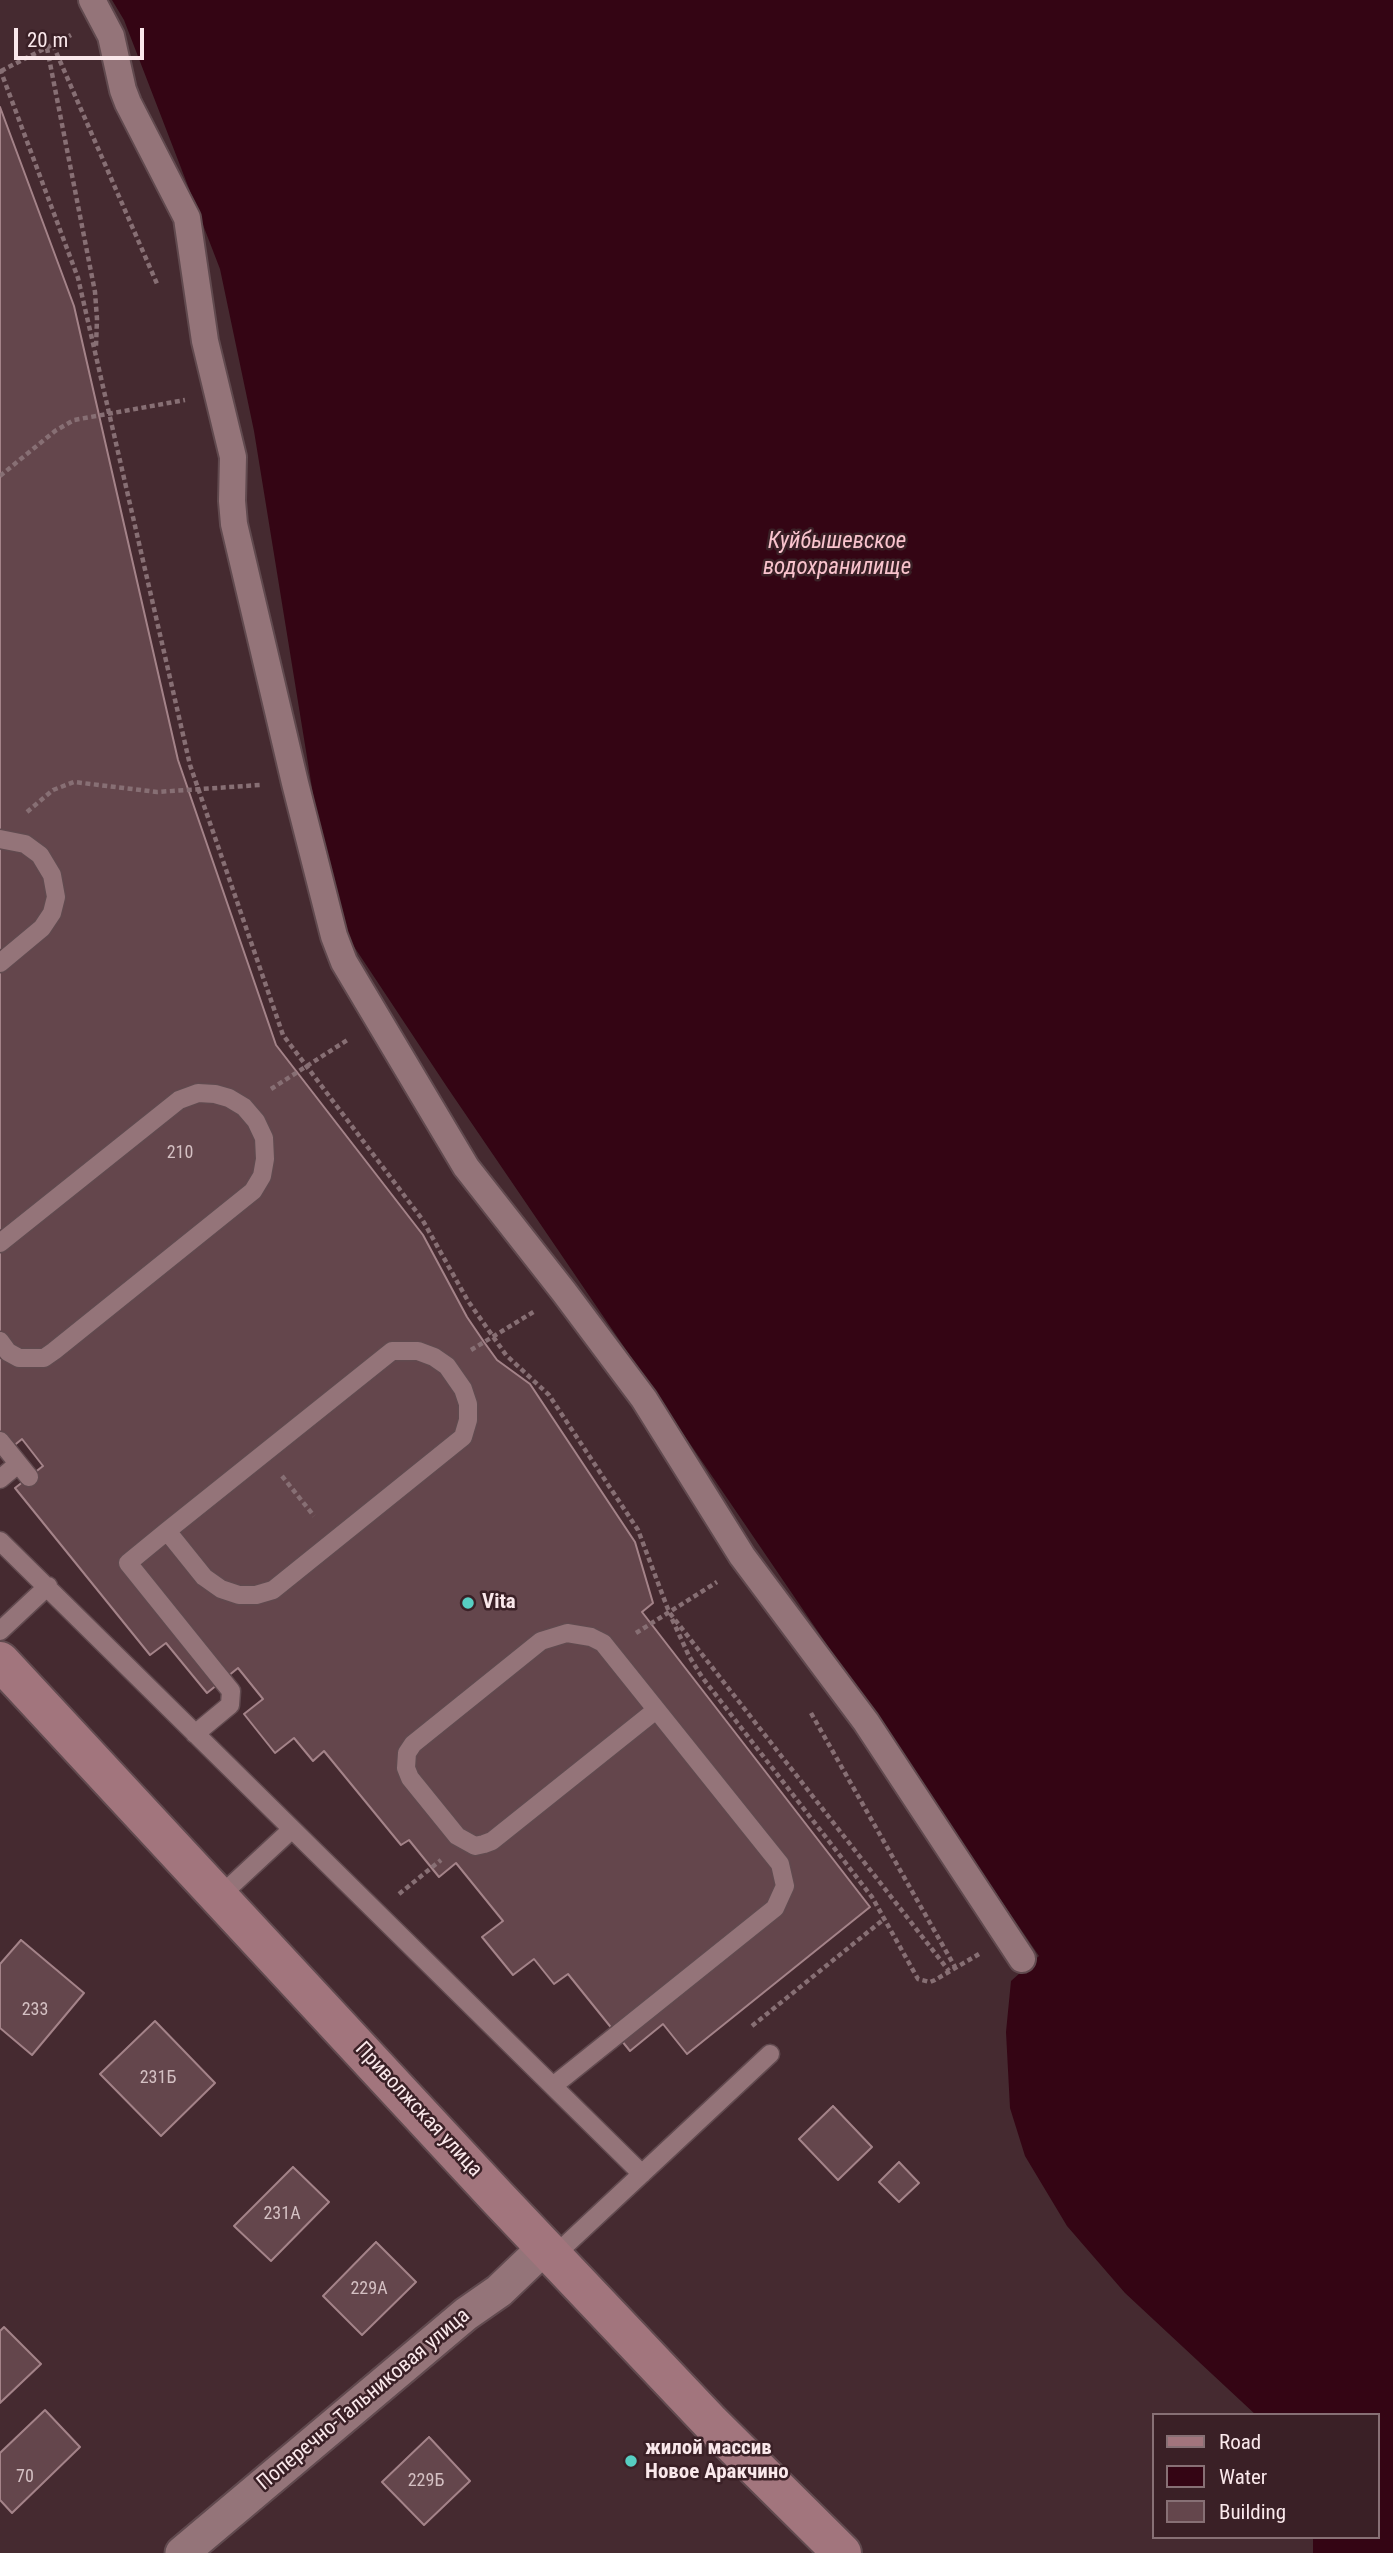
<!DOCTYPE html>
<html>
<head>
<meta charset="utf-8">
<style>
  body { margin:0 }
  #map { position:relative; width:1393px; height:2553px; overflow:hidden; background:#452a30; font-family:"Roboto Condensed",sans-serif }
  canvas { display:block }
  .legend { position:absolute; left:1152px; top:2413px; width:228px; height:126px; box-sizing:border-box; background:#3a2026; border:2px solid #877075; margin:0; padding:9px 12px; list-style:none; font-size:21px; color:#fae8eb }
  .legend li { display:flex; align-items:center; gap:14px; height:35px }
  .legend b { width:35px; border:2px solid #877075 }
  .scale { position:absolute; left:14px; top:28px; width:130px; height:32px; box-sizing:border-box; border:4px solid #fae8eb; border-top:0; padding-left:9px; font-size:21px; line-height:24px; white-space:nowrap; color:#fae8eb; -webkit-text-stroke:5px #3a2026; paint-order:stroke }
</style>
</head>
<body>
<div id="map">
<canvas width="1393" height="2553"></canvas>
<ul class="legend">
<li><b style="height:9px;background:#a2757d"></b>Road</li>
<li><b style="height:19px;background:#340514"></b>Water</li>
<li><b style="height:19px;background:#64464c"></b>Building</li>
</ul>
<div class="scale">20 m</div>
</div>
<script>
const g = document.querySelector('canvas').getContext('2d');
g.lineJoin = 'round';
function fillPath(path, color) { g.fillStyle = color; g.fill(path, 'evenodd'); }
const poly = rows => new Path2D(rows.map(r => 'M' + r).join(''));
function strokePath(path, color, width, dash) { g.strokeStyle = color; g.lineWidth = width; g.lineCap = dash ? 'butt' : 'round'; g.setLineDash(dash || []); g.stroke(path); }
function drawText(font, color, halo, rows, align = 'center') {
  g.font = font + ' "Roboto Condensed",sans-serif'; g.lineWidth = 5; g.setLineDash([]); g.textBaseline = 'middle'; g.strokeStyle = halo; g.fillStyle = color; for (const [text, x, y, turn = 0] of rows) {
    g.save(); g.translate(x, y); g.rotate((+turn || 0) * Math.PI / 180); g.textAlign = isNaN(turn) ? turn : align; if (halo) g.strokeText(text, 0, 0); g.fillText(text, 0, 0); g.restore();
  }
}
const water = poly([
  [112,0,1393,0,1393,2553,1313,2553,1313,2537,1377,2537,1377,2415,1256,2415,1125,2293,1067,2226,1025,2156,1010,2108,1006,2032,1011,1981,1039,1956,447,1087,349,939,335,906,319,831,254,431,220,269,124,20]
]);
const building = poly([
  [0,107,74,306,178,760,276,1045,423,1235,467,1317,484,1342,497,1360,530,1384,635,1542,653,1603,642,1612,870,1907,687,2054,663,2024,630,2051,568,1974,554,1984,534,1959,513,1975,482,1937,503,1921,456,1863,439,1877,409,1840,401,1845,324,1751,313,1761,294,1738,275,1753,244,1714,263,1699,238,1668,207,1693,166,1643,150,1655,15,1488,43,1466,22,1439,0,1457,0,107],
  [21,1940,84,1993,32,2055,0,2028,0,1964,21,1940],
  [155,2021,215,2083,161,2136,100,2074,155,2021],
  [833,2106,872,2147,838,2180,799,2139,833,2106],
  [899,2162,919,2183,899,2202,879,2182,899,2162],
  [293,2167,329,2202,271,2261,234,2226,293,2167],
  [376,2242,416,2282,362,2335,323,2296,376,2242],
  [4,2327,41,2364,0,2403,0,2331,4,2327],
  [45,2410,80,2447,12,2513,0,2500,0,2453,45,2410],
  [429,2437,470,2481,424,2525,382,2482,429,2437]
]);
const path = poly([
  [53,45,158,286],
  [47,48,95,292,97,319,96,347],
  [0,69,78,278,190,765,283,1035,422,1219,468,1301,506,1355,549,1395,638,1530,669,1612,949,1971],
  [1,71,71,35],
  [0,476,55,431,74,420,185,400],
  [27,812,53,790,74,782,157,792,260,785],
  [271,1089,349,1039],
  [471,1350,535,1311],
  [282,1476,314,1516],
  [672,1619,689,1656,702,1677,872,1897,918,1979,930,1982,935,1980,979,1954],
  [636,1633,717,1582],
  [811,1713,955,1967],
  [399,1894,441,1860],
  [752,2026,884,1919]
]);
const service = poly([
  [0,839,25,844,40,855,52,875,56,897,52,913,42,928,0,963],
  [0,1243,179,1100,198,1093,215,1094,229,1098,244,1107,256,1121,264,1138,265,1159,262,1176,253,1191,54,1351,44,1358,19,1358,8,1352,0,1341],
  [0,1441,29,1477],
  [0,1479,18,1464],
  [167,1531,204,1577,221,1589,239,1595,256,1595,273,1590,463,1437,468,1420,468,1404,463,1389,447,1366,434,1357,418,1351,392,1351,167,1531,128,1563,231,1691,230,1705,195,1734],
  [0,1541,642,2174],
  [0,1631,48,1586],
  [219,1897,291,1830],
  [553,2086,775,1908,785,1886,780,1864,603,1643,591,1637,567,1633,541,1641,413,1744,407,1753,406,1768,410,1778,457,1836,475,1846,484,1844,492,1841,656,1710],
  [555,2255,770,2054]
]);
const pedestrian = poly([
  [92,0,111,36,123,90,128,103,187,218,205,341,233,457,232,501,234,524,295,783,334,936,344,962,466,1167,564,1292,644,1399,742,1556,866,1722,1022,1959]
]);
const minor = poly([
  [182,2553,466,2314,499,2291,546,2246]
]);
const secondary = poly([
  [0,1661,497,2197,711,2423,842,2553]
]);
const markers = [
  [468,1603,7,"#57cec2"],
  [631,2461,7,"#57cec2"]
];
const numberNames = [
  ["210",180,1153],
  ["233",35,2010],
  ["231Б",158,2078],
  ["231А",282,2214],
  ["229А",369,2289],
  ["70",25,2477],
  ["229Б",426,2481]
];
const poiNames = [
  ["Vita",482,1603],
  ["жилой массив",645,2449],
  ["Новое Аракчино",645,2473]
];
const streetNames = [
  ["Приволжская улица",418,2110,47],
  ["Поперечно-Тальниковая улица",364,2400,-40]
];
const waterNames = [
  ["Куйбышевское",837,542],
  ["водохранилище",837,568]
];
fillPath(water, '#340514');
fillPath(building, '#64464c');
strokePath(building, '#a48389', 2);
strokePath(service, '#614a4f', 21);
strokePath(pedestrian, '#614a4f', 30);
strokePath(minor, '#614a4f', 37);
strokePath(secondary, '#614a4f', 42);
strokePath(path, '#876f74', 4.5, [5, 3.5]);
strokePath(service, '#947479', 18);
strokePath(pedestrian, '#947479', 26);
strokePath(minor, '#947479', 33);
strokePath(secondary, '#a2757d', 38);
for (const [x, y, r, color] of markers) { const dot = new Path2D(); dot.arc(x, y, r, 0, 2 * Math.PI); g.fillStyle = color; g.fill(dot); strokePath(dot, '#3a2026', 2.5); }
drawText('18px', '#d4c0c3', null, numberNames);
drawText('bold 21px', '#fae8eb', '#3a2026', poiNames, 'left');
drawText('21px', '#fae8eb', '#3a2026', streetNames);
drawText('italic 23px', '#f9c3cd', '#3a2026', waterNames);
</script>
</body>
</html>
